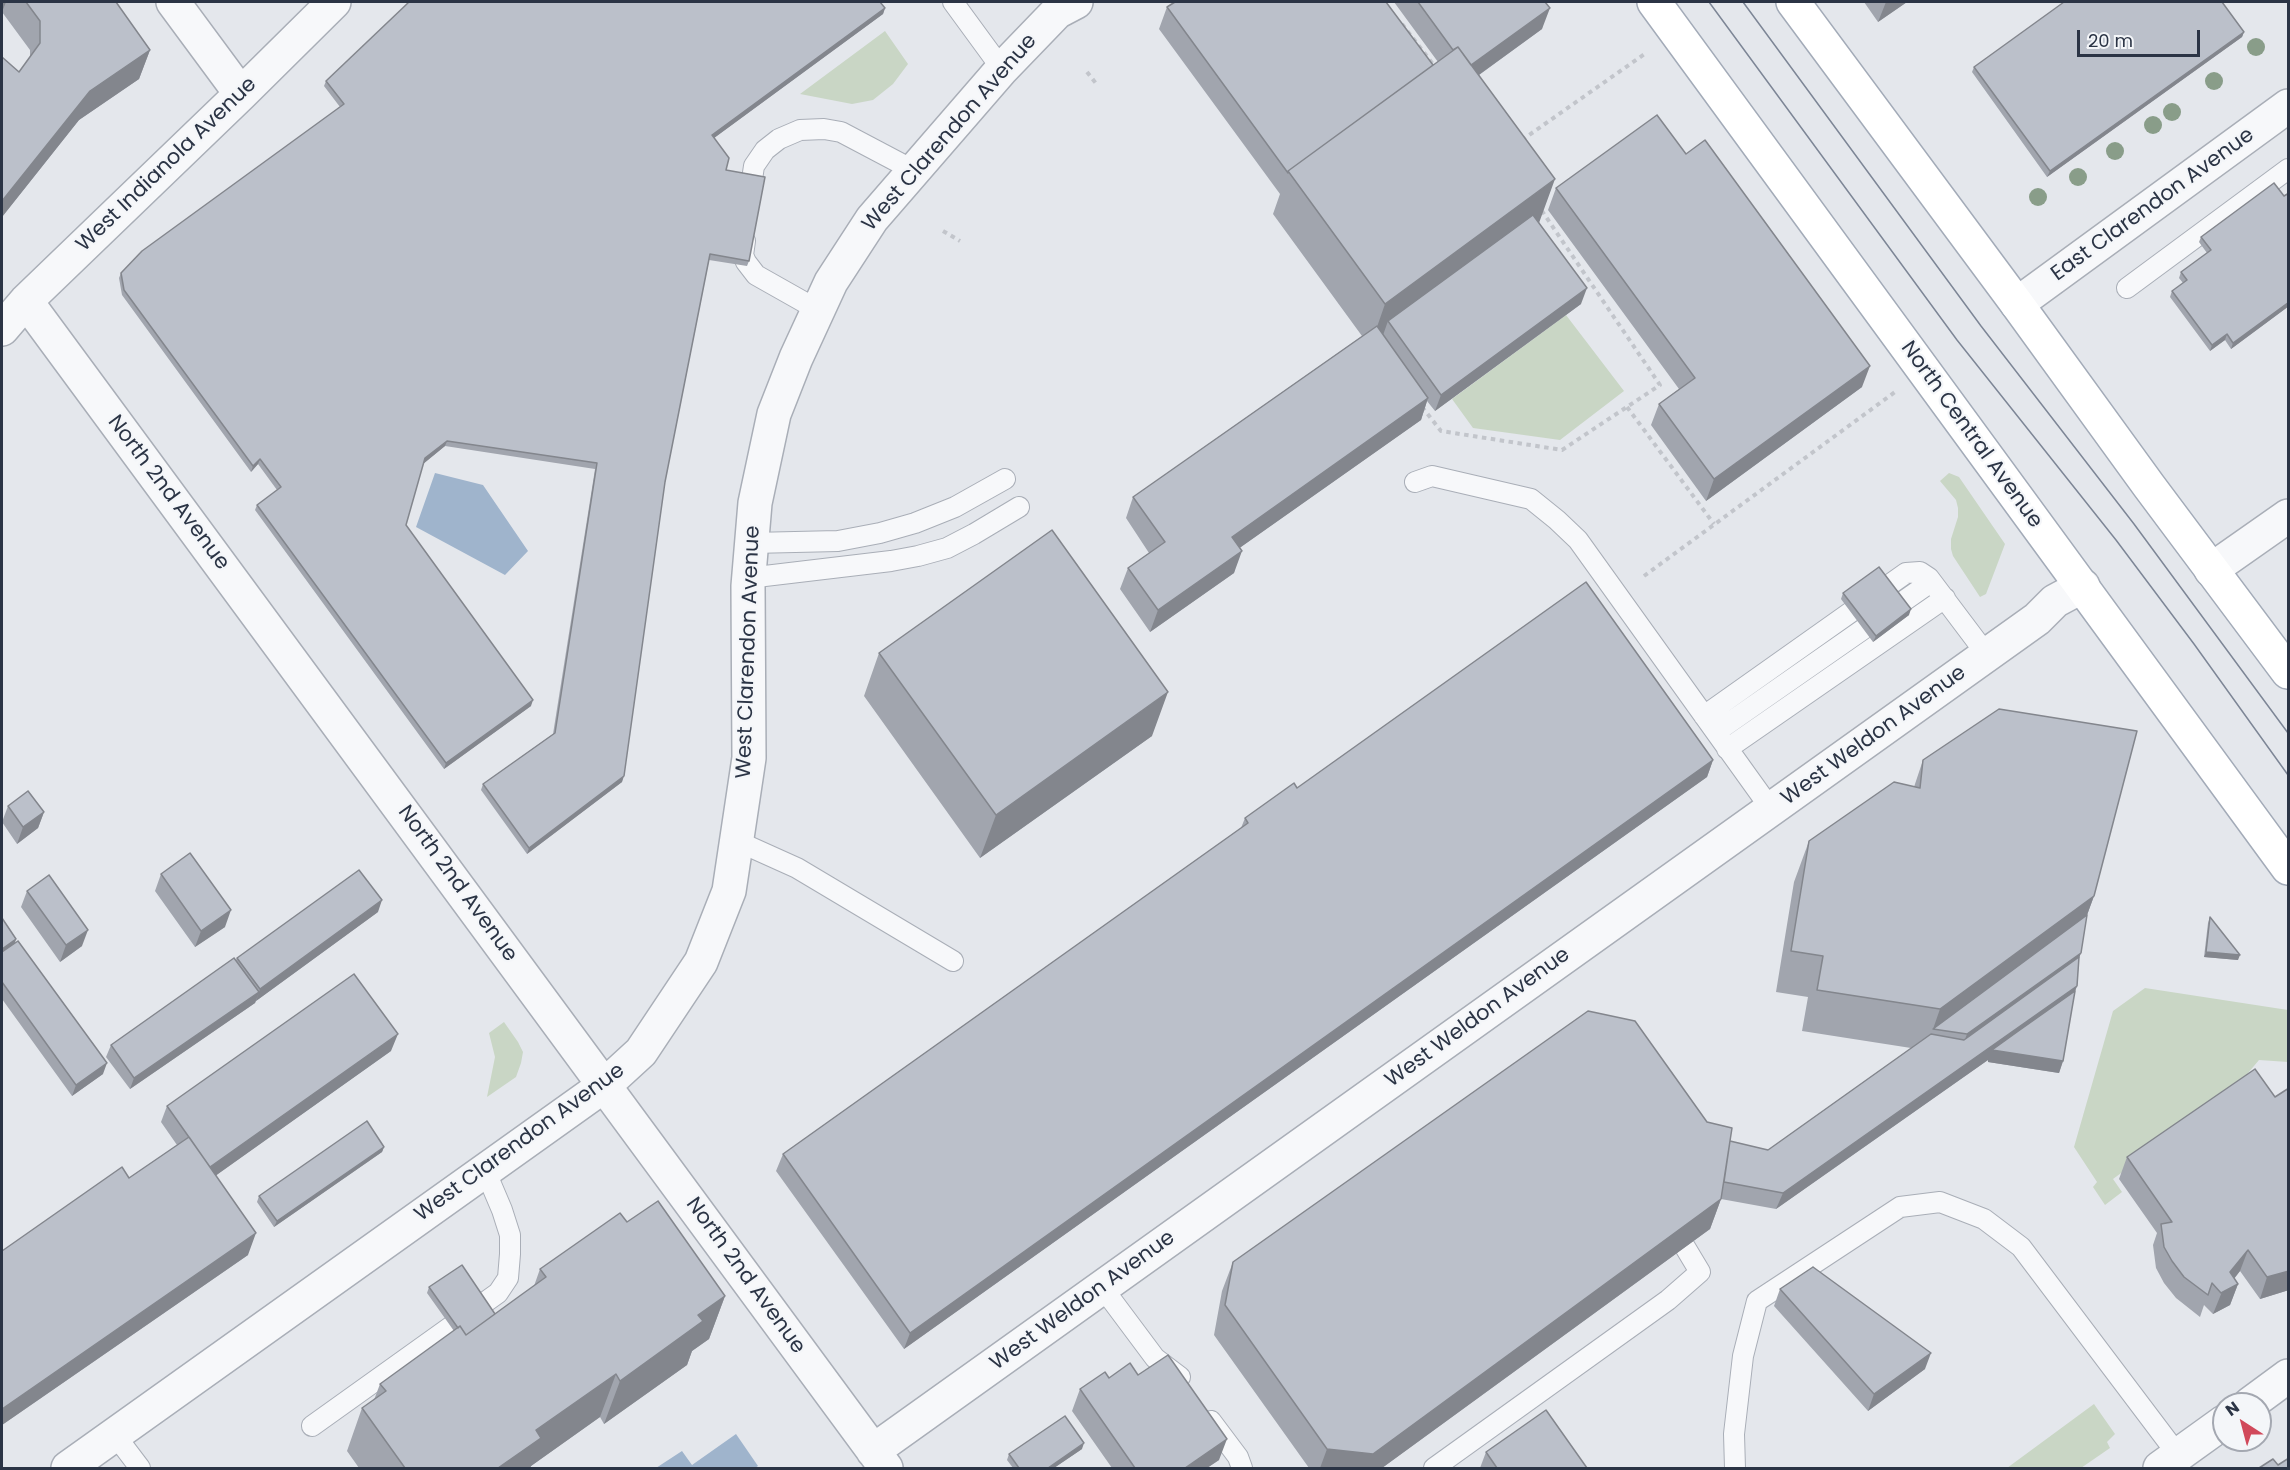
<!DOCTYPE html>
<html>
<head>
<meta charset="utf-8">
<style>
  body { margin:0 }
  #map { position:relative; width:2290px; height:1470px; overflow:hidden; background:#e4e7ec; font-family:Poppins,sans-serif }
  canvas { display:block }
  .frame { position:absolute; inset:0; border:3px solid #2b3445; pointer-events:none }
  .north { position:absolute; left:2212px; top:1392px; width:60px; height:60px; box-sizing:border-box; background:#f4f6f9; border:2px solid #a4a8b1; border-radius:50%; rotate:324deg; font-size:16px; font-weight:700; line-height:24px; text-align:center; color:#2b3445 }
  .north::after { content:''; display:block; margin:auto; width:21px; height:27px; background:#d1495b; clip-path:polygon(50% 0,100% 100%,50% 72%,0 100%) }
  .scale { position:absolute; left:2077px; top:30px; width:123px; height:27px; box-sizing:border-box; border:3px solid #2b3445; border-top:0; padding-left:8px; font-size:18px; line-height:21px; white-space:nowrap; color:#2b3445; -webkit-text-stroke:4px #f4f6f9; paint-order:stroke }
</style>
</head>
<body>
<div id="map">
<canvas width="2290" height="1470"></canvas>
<div class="frame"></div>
<div class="north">N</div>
<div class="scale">20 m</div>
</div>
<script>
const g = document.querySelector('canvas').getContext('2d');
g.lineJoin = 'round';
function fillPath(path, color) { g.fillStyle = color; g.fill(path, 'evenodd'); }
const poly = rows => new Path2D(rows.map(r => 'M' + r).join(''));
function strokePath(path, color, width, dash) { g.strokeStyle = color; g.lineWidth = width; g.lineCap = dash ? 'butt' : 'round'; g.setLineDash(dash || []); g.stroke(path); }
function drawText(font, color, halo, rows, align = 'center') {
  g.font = font + ' Poppins,sans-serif'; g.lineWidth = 4.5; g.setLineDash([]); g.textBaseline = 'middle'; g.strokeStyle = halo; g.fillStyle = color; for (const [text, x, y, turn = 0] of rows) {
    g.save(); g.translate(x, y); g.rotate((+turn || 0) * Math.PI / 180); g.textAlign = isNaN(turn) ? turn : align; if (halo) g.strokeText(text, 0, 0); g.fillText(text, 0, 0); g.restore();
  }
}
const green = poly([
  [885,31,908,64,893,84,873,100,852,104,800,94],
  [1566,315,1624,391,1560,440,1473,428,1452,399],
  [1949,473,1959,477,2005,544,1986,594,1980,597,1953,556,1951,549,1951,539,1958,517,1958,508,1956,500,1940,481],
  [2145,988,2288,1010,2288,1062,2259,1060,2233,1091,2113,1179,2122,1192,2105,1205,2093,1187,2097,1182,2074,1147,2113,1011],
  [504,1022,518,1042,523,1052,521,1063,516,1077,487,1097,495,1057,489,1033],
  [2094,1404,2115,1434,2107,1442,2110,1448,2081,1468,2007,1468]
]);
const water = poly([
  [435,473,483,485,528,551,505,575,416,527],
  [736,1434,758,1466,755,1468,656,1468,682,1451,692,1465]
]);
const path = poly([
  [1402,24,1436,68],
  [1087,72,1098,86],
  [1522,140,1646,53],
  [943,231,960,241],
  [1422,407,1441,431,1562,450,1660,385,1542,211],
  [1627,407,1714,524],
  [1644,576,1895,392]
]);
const service = poly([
  [953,2,1002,69],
  [749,200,754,166,765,150,779,139,800,130,824,129,841,132,913,170],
  [745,241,743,255,746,262,756,275,818,310],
  [2127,288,2288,169],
  [1415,482,1432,476,1531,499,1557,520,1578,540,1771,809],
  [752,543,838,541,880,533,915,523,955,507,1005,479],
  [748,578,891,561,918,556,947,548,974,534,1019,507],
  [1704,716,1906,573,1920,572,1929,578,1987,655],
  [1716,732,1931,582],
  [1727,749,1945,598],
  [737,841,797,868,953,961],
  [1102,1287,1155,1358,1180,1377],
  [1211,1421,1238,1457,1242,1468],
  [312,1426,498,1293,508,1278,510,1254,510,1235,502,1210,485,1170],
  [115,1435,140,1468],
  [1434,1468,1668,1300,1700,1272,1685,1247],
  [1735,1468,1734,1434,1743,1356,1757,1301,1900,1207,1940,1202,1984,1219,2021,1247,2178,1455]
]);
const minor = poly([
  [173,2,241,94],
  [26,301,886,1468],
  [2017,304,2288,106],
  [2,329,26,301,241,94,334,2],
  [2211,570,2288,516],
  [2250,1404,2288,1376],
  [873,1451,2037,619,2055,601,2083,586],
  [68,1468,605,1085,641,1052,701,962,729,891,749,758,748,586,755,503,774,414,796,358,831,282,872,219,1002,69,1057,12,1076,2],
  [2160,1468,2224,1422]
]);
const primary = poly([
  [1654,2,2288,868],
  [1793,2,2017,304,2149,486,2288,672]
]);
const tram = poly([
  [1709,2,1957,340,2116,540,2194,644,2288,775],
  [1743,2,1981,326,2134,524,2288,733]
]);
const trees = [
  [2256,47],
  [2214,81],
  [2172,112],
  [2153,125],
  [2115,151],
  [2078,177],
  [2038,197]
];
const wall = poly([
  [2,2,116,2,150,50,139,79,79,120,2,217,2,57,19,72,30,57,30,50,2,12],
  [1394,2,1545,2,1542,29,1479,75,1539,223,1581,304,1435,411,1427,401,1421,420,1239,548,1234,573,1150,632,1120,589,1128,568,1149,553,1126,518,1133,497,1362,336,1273,214,1280,194,1159,29,1167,7,1433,65,1438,62],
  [1864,2,1907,2,1878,22],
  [885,8,883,14,714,138,726,170,749,261,747,266,709,260,665,482,622,782,527,854,481,790,483,784,553,734,595,469,445,446,423,464,406,525,531,706,444,769,255,510,257,505,277,490,258,464,251,472,122,295,119,278,121,273,340,107,324,86,326,81],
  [2244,32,2242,37,2047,177,1972,72,1974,67],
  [1686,154,1862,387,1706,501,1651,425,1659,404,1679,389,1548,210,1556,188],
  [2289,193,2289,306,2231,349,2225,340,2210,351,2170,297,2172,291,2183,283,2179,278,2181,272,2207,253,2199,242,2201,237,2284,196],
  [1843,593,1909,615,1873,642,1841,599],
  [879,653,1152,736,980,858,864,696],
  [1713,760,1707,777,904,1349,776,1171,783,1154,1241,828,1245,818,1297,788],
  [1923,760,2094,896,2087,915,2081,953,2079,957,2077,986,2075,991,2063,1061,2059,1073,1988,1062,1988,1060,1776,1209,1721,1199,1710,1229,1382,1468,1309,1468,1214,1335,1222,1291,1233,1262,1707,1122,1730,1141,1768,1150,1911,1048,1802,1031,1808,997,1776,992,1794,882,1809,841,1914,787],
  [8,806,44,812,38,828,17,844,2,822],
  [161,874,225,927,195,947,155,891],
  [27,891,82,946,60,962,21,907],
  [378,912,256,1001,255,1003,130,1089,106,1057,111,1045,236,960,237,958],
  [2210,917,2238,960,2204,957,2208,923],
  [2,918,16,939,15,943,103,1074,72,1096,2,999],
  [391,1051,216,1175,248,1255,2,1425,2,1251,129,1178,177,1145,161,1122,167,1106],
  [2255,1069,2289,1290,2260,1299,2240,1271,2234,1279,2238,1284,2230,1305,2213,1314,2204,1305,2200,1317,2176,1298,2164,1283,2156,1268,2153,1245,2157,1233,2119,1179,2127,1157],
  [384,1147,382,1152,274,1227,257,1202,259,1196],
  [627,1222,725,1296,709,1339,692,1351,687,1365,604,1424,600,1417,531,1466,530,1468,359,1468,347,1451,362,1408,374,1400,380,1384,454,1331,427,1293,429,1287,495,1314,534,1286,540,1269],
  [1780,1289,1925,1369,1868,1411,1774,1306],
  [1138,1375,1219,1460,1207,1468,1112,1468,1072,1411,1080,1389,1109,1378],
  [1082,1449,1054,1468,1013,1468,1007,1460,1009,1454],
  [1486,1452,1587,1468,1480,1468]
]);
const shadedWall = poly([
  [2,2,6,2,2,12],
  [1886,2,1907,2,1878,22],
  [885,8,883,14,710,141,712,135],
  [1550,8,1542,29,1458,90,1466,68],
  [2244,32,2242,37,2047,177,2050,171],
  [150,50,139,79,79,120,2,217,2,201,90,91],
  [1555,179,1539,223,1388,321,1382,338,1370,347,1385,304],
  [1587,288,1581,304,1435,411,1441,395],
  [2289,302,2289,306,2231,349,2233,343],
  [2227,334,2225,340,2210,351,2212,345],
  [1870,366,1862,387,1706,501,1714,479],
  [1428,398,1421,420,1224,559,1232,537],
  [447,441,445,446,423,464,425,458],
  [260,459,258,464,251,472,253,466],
  [1242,551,1234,573,1150,632,1158,610],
  [1911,609,1909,615,1873,642,1876,636],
  [1168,692,1152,736,980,858,996,815],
  [533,700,531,706,444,769,446,763],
  [1713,760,1707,777,904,1349,910,1333],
  [624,776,622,782,527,854,529,848],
  [44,812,38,828,17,844,23,827],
  [2094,896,2079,937,1933,1029,1940,1009],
  [382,900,378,912,256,1001,260,989],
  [231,910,225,927,195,947,201,931],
  [88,930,82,946,60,962,66,945],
  [16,939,12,950,2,958,2,949],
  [2206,952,2240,955,2238,960,2204,957],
  [2081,953,2073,974,1959,1056,1967,1034],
  [2077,986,2071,1002,2063,1061,2059,1073,1988,1062,1988,1060,1776,1209,1783,1193],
  [259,992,255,1003,130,1089,134,1078],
  [398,1034,391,1051,204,1184,210,1167],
  [107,1063,103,1074,72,1096,76,1085],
  [384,1147,382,1152,274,1227,277,1221],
  [1721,1199,1710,1229,1382,1468,1320,1468,1327,1449],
  [256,1233,248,1255,2,1425,2,1409],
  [2248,1250,2240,1271,2224,1291,2238,1284,2230,1305,2213,1314,2230,1272],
  [2289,1271,2289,1290,2260,1299,2267,1277],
  [725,1296,709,1339,692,1351,687,1365,604,1424,620,1381,698,1315],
  [1931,1353,1925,1369,1868,1411,1874,1394],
  [616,1374,600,1417,531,1466,530,1468,498,1468,536,1430],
  [1227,1439,1219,1460,1207,1468,1185,1468],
  [1084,1443,1082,1449,1054,1468,1048,1468]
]);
const building = poly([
  [26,2,116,2,150,50,90,91,2,201,2,57,19,72,40,43,40,21,26,2],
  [409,2,880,2,885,8,712,135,729,158,726,170,765,177,749,261,710,254,665,482,624,776,529,848,483,784,555,733,597,463,447,441,425,458,406,525,533,700,446,763,257,505,281,487,260,459,253,466,124,290,121,273,142,251,344,104,326,81,409,2],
  [1175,2,1386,2,1433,65,1288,171,1288,173,1167,7,1175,2],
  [1418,2,1545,2,1550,8,1471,65,1458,47,1453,50,1418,2],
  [2064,2,2222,2,2244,32,2050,171,1974,67,2064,2],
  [1458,47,1555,179,1385,304,1288,171,1458,47],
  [1657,115,1686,154,1705,140,1870,366,1714,479,1659,404,1695,378,1556,188,1657,115],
  [2274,183,2284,196,2289,193,2289,302,2233,343,2227,334,2212,345,2172,291,2187,280,2181,272,2211,250,2201,237,2274,183],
  [1533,215,1587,288,1441,395,1388,321,1533,215],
  [1377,326,1428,398,1232,537,1242,551,1158,610,1128,568,1165,542,1133,497,1377,326],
  [1052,530,1168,692,996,815,879,653,1052,530],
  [1879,567,1911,609,1876,636,1843,593,1879,567],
  [1586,582,1713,760,910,1333,783,1154,1248,823,1245,818,1294,783,1297,788,1586,582],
  [1999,709,2137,731,2094,896,1940,1009,1817,990,1823,956,1791,951,1809,841,1894,782,1920,788,1923,760,1999,709],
  [28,791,44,812,23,827,8,806,28,791],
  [190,853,231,910,201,931,161,874,190,853],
  [359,870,382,900,260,989,237,958,359,870],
  [49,875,88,930,66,945,27,891,49,875],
  [2087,915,2081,953,1967,1034,1933,1029,2087,915],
  [2210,917,2240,955,2206,952,2210,917],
  [2,918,16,939,2,949,2,918],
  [18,941,107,1063,76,1085,2,982,2,952,18,941],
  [2079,957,2077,986,1783,1193,1724,1182,1730,1141,1768,1150,1931,1034,1964,1040,2079,957],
  [234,958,259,992,134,1078,111,1045,234,958],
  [354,974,398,1034,210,1167,167,1106,354,974],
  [2075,991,2063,1061,1992,1050,2017,1032,2075,991],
  [1588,1011,1635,1021,1707,1122,1732,1128,1721,1199,1373,1454,1327,1449,1225,1305,1233,1262,1588,1011],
  [2255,1069,2275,1097,2289,1088,2289,1271,2267,1277,2248,1250,2230,1272,2238,1284,2221,1293,2212,1283,2208,1295,2184,1277,2172,1261,2164,1247,2161,1224,2172,1222,2127,1157,2255,1069],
  [367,1121,384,1147,277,1221,259,1196,367,1121],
  [189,1137,256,1233,2,1409,2,1251,122,1167,129,1178,189,1137],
  [658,1201,725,1296,698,1315,703,1321,620,1381,616,1374,536,1430,541,1438,498,1468,405,1468,362,1408,386,1391,380,1384,460,1326,466,1335,521,1295,546,1277,540,1269,620,1213,627,1222,658,1201],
  [462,1265,495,1314,466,1335,460,1326,458,1328,429,1287,462,1265],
  [1813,1267,1931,1353,1874,1394,1780,1289,1813,1267],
  [1168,1355,1227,1439,1185,1468,1135,1468,1080,1389,1105,1372,1109,1378,1130,1363,1138,1375,1168,1355],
  [1546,1410,1587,1468,1497,1468,1486,1452,1546,1410],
  [1065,1416,1084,1443,1048,1468,1019,1468,1009,1454,1065,1416],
  [2289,1458,2289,1468,2259,1468,2273,1459,2278,1465,2289,1458]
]);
const streetNames = [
  ["West Clarendon Avenue",950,133,-49],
  ["West Indianola Avenue",167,165,-44],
  ["East Clarendon Avenue",2153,205,-36],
  ["North Central Avenue",1971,435,54],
  ["North 2nd Avenue",168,493,53],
  ["West Clarendon Avenue",749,652,-88],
  ["West Weldon Avenue",1874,736,-36],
  ["North 2nd Avenue",457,884,54],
  ["West Weldon Avenue",1478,1018,-36],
  ["West Clarendon Avenue",520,1143,-36],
  ["North 2nd Avenue",745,1276,54],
  ["West Weldon Avenue",1083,1301,-36]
];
fillPath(green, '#c9d6c5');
fillPath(water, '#9fb4cc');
strokePath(service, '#a9aeb7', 22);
strokePath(minor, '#a9aeb7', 36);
strokePath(primary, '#a3abb8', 36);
strokePath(path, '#c2c5cb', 4, [4.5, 4.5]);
strokePath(service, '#f7f8fa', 20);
strokePath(minor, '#f7f8fa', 33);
strokePath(primary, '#fff', 33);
strokePath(tram, '#7d8696', 1.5);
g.fillStyle = '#899d89';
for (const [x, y] of trees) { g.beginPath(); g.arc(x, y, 9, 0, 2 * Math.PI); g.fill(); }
fillPath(wall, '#a1a5ae');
fillPath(shadedWall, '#83868d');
fillPath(building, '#bbc0ca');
strokePath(building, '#83868d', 1.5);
drawText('21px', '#2b3445', '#f4f6f9', streetNames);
</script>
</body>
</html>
